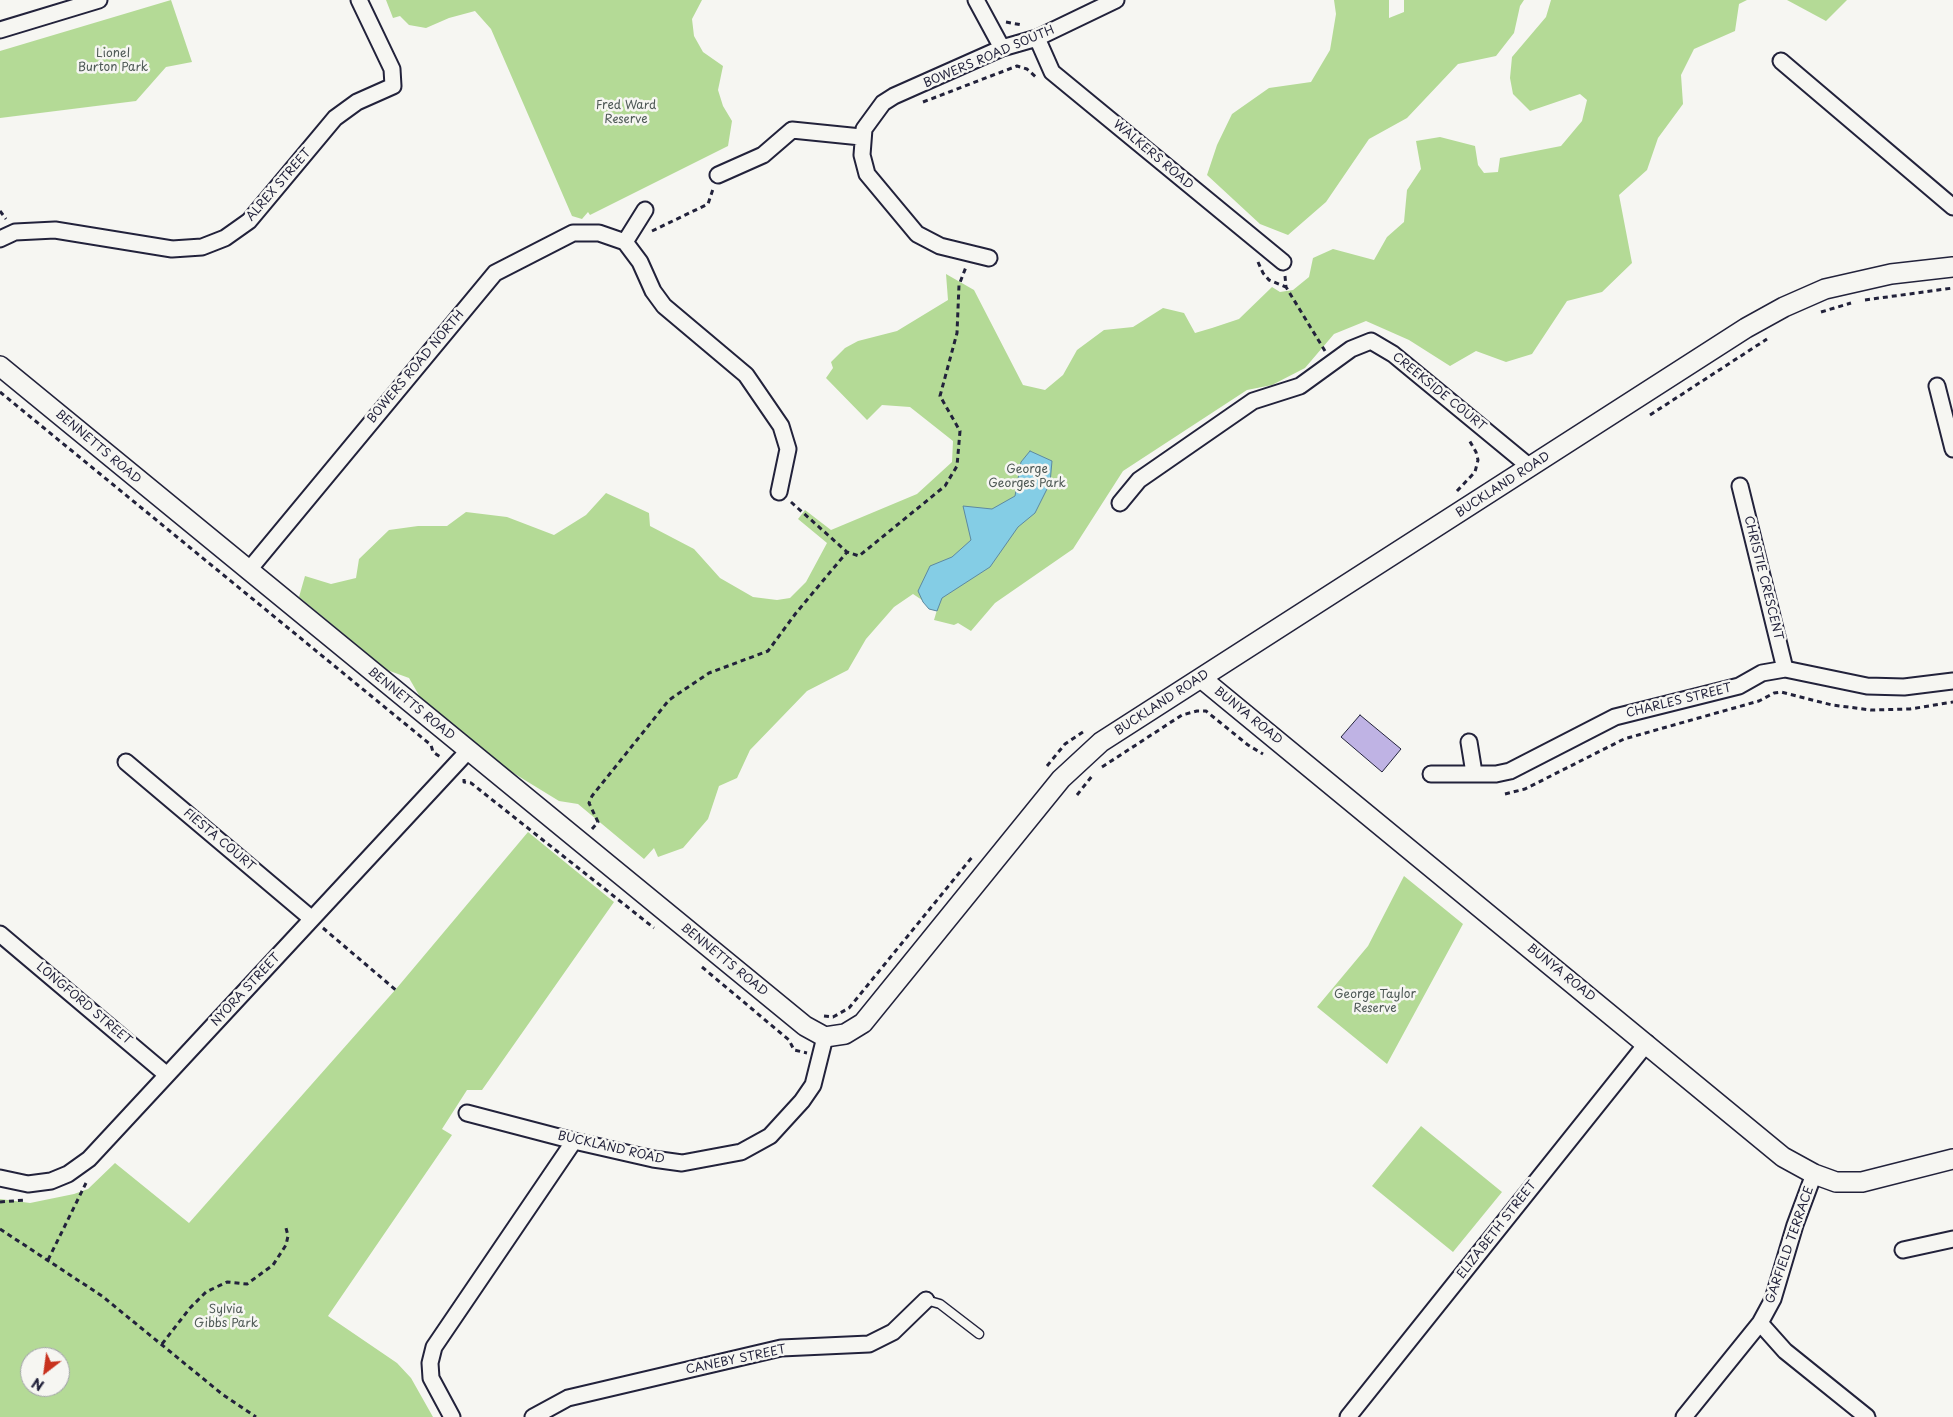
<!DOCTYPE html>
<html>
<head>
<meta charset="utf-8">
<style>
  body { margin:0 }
  #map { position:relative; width:1953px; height:1417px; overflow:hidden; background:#f6f6f2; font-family:"Playpen Sans",sans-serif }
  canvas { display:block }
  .north { position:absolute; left:20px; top:1347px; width:50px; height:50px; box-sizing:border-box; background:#f6f6f2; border:1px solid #a1a1a9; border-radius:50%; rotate:210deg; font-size:14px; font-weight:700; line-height:20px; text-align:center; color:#22223b }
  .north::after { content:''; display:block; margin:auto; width:18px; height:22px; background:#c8321e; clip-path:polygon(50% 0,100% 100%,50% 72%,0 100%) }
</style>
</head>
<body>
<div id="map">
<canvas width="1953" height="1417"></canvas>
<div class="north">N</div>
</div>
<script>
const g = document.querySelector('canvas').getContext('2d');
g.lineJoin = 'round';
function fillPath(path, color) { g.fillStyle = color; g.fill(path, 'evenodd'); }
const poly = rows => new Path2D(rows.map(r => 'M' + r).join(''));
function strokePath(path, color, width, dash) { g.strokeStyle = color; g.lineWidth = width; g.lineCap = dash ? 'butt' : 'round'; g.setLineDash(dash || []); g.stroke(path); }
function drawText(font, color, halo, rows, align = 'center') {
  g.font = font + ' "Playpen Sans",sans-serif'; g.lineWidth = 5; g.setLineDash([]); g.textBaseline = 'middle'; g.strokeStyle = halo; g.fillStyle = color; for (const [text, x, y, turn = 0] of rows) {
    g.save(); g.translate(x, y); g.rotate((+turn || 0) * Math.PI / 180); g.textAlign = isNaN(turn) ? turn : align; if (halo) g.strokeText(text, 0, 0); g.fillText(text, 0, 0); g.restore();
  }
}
const green = poly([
  [171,0,192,62,166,67,136,101,0,118,0,51],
  [386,0,702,0,692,19,694,36,703,52,723,66,718,90,723,106,732,121,728,146,590,215,588,212,582,219,572,216,491,29,475,11,449,18,426,28,409,25,400,16,393,18],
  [1334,0,1389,0,1389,18,1404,12,1404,0,1524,0,1520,6,1514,33,1496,56,1458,64,1407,118,1369,139,1326,202,1288,235,1260,224,1207,175,1217,145,1232,114,1269,88,1311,82,1330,50,1336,14],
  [1551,0,1747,0,1739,4,1735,31,1694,49,1681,75,1683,104,1658,138,1647,170,1619,195,1632,263,1602,292,1567,301,1532,354,1506,362,1476,351,1450,366,1409,340,1366,321,1334,334,1305,368,1272,385,1247,390,1123,471,1073,549,995,603,971,631,958,623,954,625,934,620,937,610,913,594,894,607,866,639,848,670,807,691,750,750,737,778,719,786,708,819,683,848,658,857,654,848,644,859,578,804,559,801,510,771,420,697,409,678,387,670,299,597,305,576,331,584,356,578,359,559,389,530,418,526,447,526,466,512,507,517,554,535,586,515,606,493,649,513,650,526,694,549,720,578,753,597,777,600,790,598,806,582,827,543,798,519,805,510,831,530,917,494,952,462,953,441,910,407,882,405,867,420,826,378,833,368,831,362,845,348,858,341,897,331,948,300,946,274,974,290,1023,385,1045,390,1063,375,1077,350,1104,330,1133,327,1163,308,1184,313,1195,333,1212,328,1239,319,1272,287,1280,292,1293,290,1309,277,1313,258,1333,249,1374,260,1387,237,1404,222,1407,190,1421,169,1416,141,1440,137,1475,146,1478,165,1484,173,1498,172,1500,158,1561,146,1582,121,1587,100,1580,94,1530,111,1513,94,1510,78,1512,57,1546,17],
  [1787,0,1847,0,1826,21],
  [528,832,614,902,482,1090,467,1090,442,1129,452,1135,328,1316,397,1363,411,1378,433,1417,0,1417,0,1199,30,1203,74,1194,88,1189,115,1163,189,1223,396,989],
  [30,1357,60,1357,60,1387,30,1387],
  [1404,876,1463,924,1387,1064,1317,1007,1368,946],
  [1421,1126,1502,1192,1453,1252,1372,1186]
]);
const water = poly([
  [1030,451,1052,461,1050,483,1035,513,1018,527,990,567,942,598,937,611,929,609,923,602,918,591,930,566,952,557,971,540,963,506,992,509,1015,496,1021,462,1030,451]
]);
const building = poly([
  [1360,715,1401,749,1382,772,1341,737,1360,715]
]);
const path = poly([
  [1006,22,1022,25],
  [923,102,1017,66,1027,69,1037,78],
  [0,211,6,219],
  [652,231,708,204,713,189],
  [1258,262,1263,273,1269,280,1286,287],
  [1285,276,1286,287,1325,351],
  [1865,300,1953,288],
  [1821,312,1851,303],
  [0,392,431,745,433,752,442,758],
  [1650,415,1767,339],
  [1457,491,1475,472,1478,460,1476,452,1468,438],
  [791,502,847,552],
  [1047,766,1065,744,1086,730],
  [1102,767,1182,715,1197,711,1206,711,1248,745,1263,754],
  [464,779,464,782,471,783,654,928],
  [1505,794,1525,789,1624,739,1759,701,1774,693,1781,692,1832,705,1871,710,1910,709,1953,702],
  [1077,795,1092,776],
  [592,829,598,822,589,803,592,796,669,700,709,673,768,651,796,613,847,552,859,556,945,486,957,466,960,431,940,396,957,333,959,285,966,267],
  [323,928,397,991],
  [702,967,789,1040,794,1050,807,1053],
  [824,1016,833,1017,849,1008,973,856],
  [0,1202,25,1200],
  [0,1229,102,1296,222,1394,256,1417],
  [48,1260,86,1183],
  [162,1344,190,1308,206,1292,227,1282,247,1284,273,1265,286,1245,288,1236,286,1228]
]);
const service = poly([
  [926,1300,940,1304,979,1334]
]);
const minor = poly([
  [976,0,1002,48],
  [0,30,99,0],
  [1037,38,1052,72,1283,262],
  [1781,61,1953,207],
  [718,175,763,155,792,130,861,137],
  [0,239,15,232,55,230,172,249,202,247,225,238,249,221,335,118,357,102,393,86,392,69,359,0],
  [625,242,645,210],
  [989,258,940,246,917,234,867,174,862,155,864,129,883,103,894,96,1002,48,1037,38,1116,0],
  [1937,386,1953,449],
  [1740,486,1785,669],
  [1120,503,1139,480,1253,401,1300,386,1351,349,1371,341,1393,354,1530,467],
  [248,571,495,273,573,233,599,233,625,242,640,262,653,291,664,306,746,375,781,426,788,449,779,492],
  [1469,742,1474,773],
  [126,762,312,919],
  [1431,774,1496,774,1510,771,1615,717,1739,686,1762,673,1785,669,1867,686,1904,687,1953,681],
  [0,934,167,1075],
  [467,1113,574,1141,653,1159,682,1163,741,1152,770,1136,802,1101,813,1085,825,1037],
  [1814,1174,1795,1225,1773,1299,1760,1323,1785,1351,1867,1417],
  [0,1178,28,1184,51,1181,68,1174,89,1159,468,751],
  [1903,1250,1953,1239],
  [452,1417,431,1378,430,1363,434,1347,574,1141],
  [533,1417,568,1398,781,1348,869,1344,893,1332,926,1300],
  [1348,1417,1647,1043],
  [1684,1417,1760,1323]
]);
const tertiary = poly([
  [0,366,805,1026,825,1037,845,1034,863,1023,1061,779,1101,742,1746,328,1784,307,1825,289,1891,274,1953,267],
  [1201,678,1783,1157,1814,1174,1836,1182,1862,1182,1953,1159]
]);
const parkNames = [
  ["Lionel",113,54],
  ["Burton Park",113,68],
  ["Fred Ward",626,106],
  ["Reserve",626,120],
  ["George",1027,470],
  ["Georges Park",1027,484],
  ["George Taylor",1375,995],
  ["Reserve",1375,1009],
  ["Sylvia",226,1310],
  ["Gibbs Park",226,1324]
];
const streetNames = [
  ["BOWERS ROAD SOUTH",989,57,-23],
  ["WALKERS ROAD",1153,155,40],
  ["ALREX STREET",279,185,-49],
  ["BOWERS ROAD NORTH",416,367,-50],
  ["CREEKSIDE COURT",1439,392,39],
  ["BENNETTS ROAD",98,447,40],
  ["BUCKLAND ROAD",1503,485,-33],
  ["CHRISTIE CRESCENT",1763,578,76],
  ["CHARLES STREET",1679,701,-14],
  ["BUCKLAND ROAD",1162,703,-33],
  ["BENNETTS ROAD",411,704,39],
  ["BUNYA ROAD",1248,716,39],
  ["FIESTA COURT",219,840,40],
  ["BENNETTS ROAD",724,960,39],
  ["BUNYA ROAD",1561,973,39],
  ["NYORA STREET",246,990,-47],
  ["LONGFORD STREET",84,1004,40],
  ["BUCKLAND ROAD",611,1148,13],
  ["ELIZABETH STREET",1497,1230,-52],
  ["GARFIELD TERRACE",1790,1245,-71],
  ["CANEBY STREET",736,1360,-12]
];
fillPath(green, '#b4da96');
fillPath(water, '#84cde5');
strokePath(water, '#5d89a1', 1);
fillPath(building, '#bfb3e4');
strokePath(building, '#22223b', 1);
strokePath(service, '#22223b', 11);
strokePath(minor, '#22223b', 19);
strokePath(tertiary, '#22223b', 22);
strokePath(path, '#22223b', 3, [5, 4]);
strokePath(service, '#f6f6f2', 8);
strokePath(minor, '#f6f6f2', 15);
strokePath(tertiary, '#f6f6f2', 19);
drawText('12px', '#4e5956', '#f6f6f2', parkNames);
drawText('12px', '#22223b', '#f6f6f2', streetNames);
</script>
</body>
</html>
